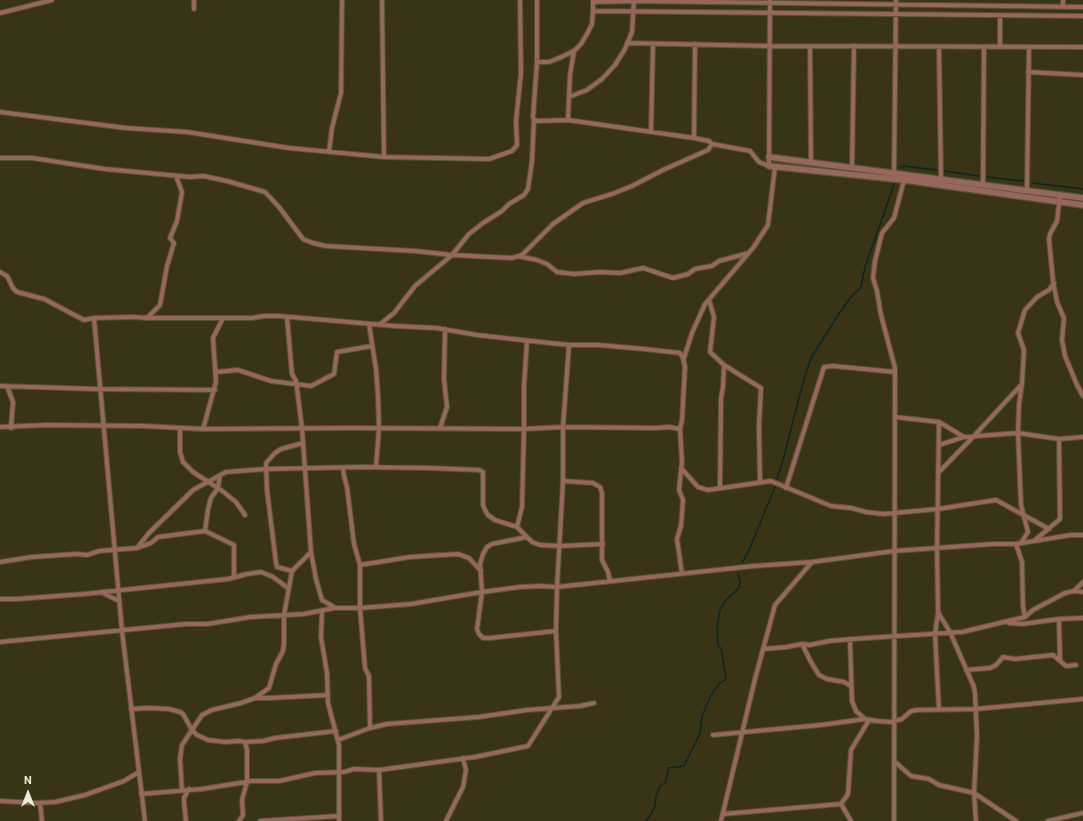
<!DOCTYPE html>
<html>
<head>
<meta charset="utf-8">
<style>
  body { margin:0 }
  #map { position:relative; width:1083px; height:821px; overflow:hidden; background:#3a3417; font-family:Roboto,sans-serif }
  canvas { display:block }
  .north { position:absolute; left:8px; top:773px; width:40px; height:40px; -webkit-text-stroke:3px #3a3417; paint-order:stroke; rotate:0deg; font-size:11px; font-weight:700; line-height:16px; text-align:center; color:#eeebda }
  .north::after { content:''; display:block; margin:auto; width:14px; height:18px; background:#eeebda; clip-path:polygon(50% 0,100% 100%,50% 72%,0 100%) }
</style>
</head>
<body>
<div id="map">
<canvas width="1083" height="821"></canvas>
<div class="north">N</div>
</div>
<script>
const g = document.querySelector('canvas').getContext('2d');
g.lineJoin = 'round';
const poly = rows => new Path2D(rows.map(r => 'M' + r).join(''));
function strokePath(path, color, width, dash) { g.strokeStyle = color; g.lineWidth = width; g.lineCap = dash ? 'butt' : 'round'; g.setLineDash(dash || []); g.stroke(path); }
const stream = poly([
  [900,168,903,166,937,170],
  [945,171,979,176],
  [987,177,1023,181],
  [1032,183,1083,189],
  [777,479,783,460,804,379,811,358,838,315,851,297,861,287,865,267,895,182],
  [742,563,749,550,775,487],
  [646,821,650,816,655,806,656,796,660,786,666,782,668,768,684,766,700,733,702,716,711,695,719,684,726,679,721,648,718,646,717,628,720,610,725,601,739,588,740,581,738,574]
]);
const minor = poly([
  [382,0,384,157],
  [537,0,537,62,533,117,534,119,537,121,568,120,694,138,709,141,712,144],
  [593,2,634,1,1083,7],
  [1063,7,1063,0],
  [194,9,194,0],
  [593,11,1083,16],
  [0,13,52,0],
  [627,43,769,46,1083,47],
  [810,46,811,162],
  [939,47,941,179],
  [1000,47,1000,15],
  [537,62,549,62,559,58,574,51,581,44,587,34,592,24,593,11,593,0],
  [1028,72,1083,75],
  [569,97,587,90,602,79,615,65,625,49,632,32,634,0],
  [0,112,126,128,187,132,289,148,384,157,489,159,512,151,517,145,516,121,521,73,520,0],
  [568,120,570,75,574,51],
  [651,131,653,44],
  [694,138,695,44],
  [329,152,332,128,341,93,342,0],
  [0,158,32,158,105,169,190,177,203,176,227,181,265,192,279,207,303,239,313,243,326,246,415,251,452,255,512,258,522,255,553,224,583,203,612,194,632,186,663,170,708,150,712,144,750,151,759,162,769,166,770,0],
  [852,167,854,46],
  [894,173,896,0],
  [983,185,984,47],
  [1027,190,1029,47],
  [1060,195,1057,221,1050,234,1049,239,1053,281,1057,302,1064,318,1062,340,1065,356,1077,385,1083,396],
  [518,256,537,260,547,264,557,272,574,274,600,272,620,273,643,268,673,278,688,274,695,269,712,266,719,261,749,253],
  [0,272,7,276,13,288,17,292,44,299,84,320,94,318,133,317,147,318,252,318,264,316,279,316,395,326,436,328,477,335,522,340,569,345,599,345,644,349,680,353,683,358,685,367,682,420,680,429,682,462,679,490,683,500,681,526,677,539,682,574],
  [709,300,714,317,710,352,724,365,723,387,721,398,720,488],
  [287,317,292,374,296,381,302,428,311,552,316,579,322,600,334,607],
  [94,318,122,631,145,821],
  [147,318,160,305,167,266,174,243,170,238,177,221,182,192,176,176],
  [369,324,376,369,378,396,379,428,376,467],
  [379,325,394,313,415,286,452,255,469,234,483,223,502,211,509,204,524,195,528,189,532,161,534,119],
  [684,358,692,333,705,304,753,248,768,225,775,167],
  [724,365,761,388,759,425,760,482],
  [215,372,238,370,271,381,311,386,334,374,337,352,372,346],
  [0,386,96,389,215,390],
  [7,386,13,402,11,428],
  [895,417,939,422,964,437],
  [939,422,937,548,938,610,939,614,950,632,974,687,975,693,977,736,974,793,976,821],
  [0,427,47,425,143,426,203,429,351,428,524,429,524,386,527,341],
  [180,428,180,452,183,462,193,472,221,490,236,502,245,515],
  [440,428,447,407,444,379,445,329],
  [203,429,216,382,213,338,223,318],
  [939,445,964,437,1018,433,1059,439,1083,437],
  [343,468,344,476,347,487,354,544,360,565,360,608,365,668,369,676,370,728],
  [681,468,698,487,708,490,771,481,831,506,851,508,866,512,883,514,938,509,996,500,1049,529],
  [938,473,973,437,1022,384],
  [563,481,593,483,600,487,602,493,602,560,608,572,610,581],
  [786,488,824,367,833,366,895,372],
  [517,527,522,507,524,429,563,427,655,428,669,427,680,429],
  [205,531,234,545,234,577],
  [527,537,492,544,487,547,483,554,480,564,482,592,477,629,479,634,483,638,490,638,556,631],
  [1035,540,1060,519,1059,439],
  [1021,543,1028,532,1021,505,1018,433,1019,405,1022,383,1024,350,1018,333,1025,310,1037,297,1049,290,1054,283],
  [1016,544,1022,562,1023,606,1025,617],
  [137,548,149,533,193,490,226,472,266,469,362,467,429,468,479,470,483,472,483,505,485,510,488,515,495,520,517,527,532,542,540,545,560,546,603,544],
  [0,562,32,557,77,554,87,555,99,551,137,548,151,543,158,537,205,531,208,509,211,498,218,488,220,475],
  [360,565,410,557,458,554,469,558,481,571],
  [292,571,281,568,277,567,276,563,267,490,266,463,275,453,281,449,303,443],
  [1074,591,1083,582],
  [101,592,119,601],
  [0,599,17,599,84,594,228,579,247,574,261,572,273,577,288,588],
  [322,611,321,637,327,673,328,703,339,745,339,821],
  [938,613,935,634,939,710],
  [1059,619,1060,660],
  [1009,623,1023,624,1059,619,1083,618],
  [850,639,852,701,856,711,865,719],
  [0,642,186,624,207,624,251,617,304,614,334,608,360,608,411,604,482,592,520,587,540,586,557,587,754,566,812,562,894,551,993,544,1016,544,1071,535,1083,535],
  [802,644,811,662,819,675,827,679,844,682,851,686],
  [763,649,787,647,802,644,810,645,829,641,867,638,962,632,1025,617,1033,610,1065,593,1074,591,1083,592],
  [966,670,990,668,996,665,1003,657,1015,659,1053,655,1066,666,1076,665],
  [255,698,270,698,328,695],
  [131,709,149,708,169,709,180,712,183,714,192,730,197,735,208,740,225,742,239,741,245,742,263,741,275,738,336,731],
  [713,735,821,725,865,719,877,721,891,722,902,719,911,711,917,710,976,709,1083,699],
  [338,740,370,728,387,724,479,717,527,710,580,706,594,703],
  [894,761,911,776,929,779,939,785,974,793,1016,821],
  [379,770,381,821],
  [182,790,180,759,182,745,202,715,212,710,241,703,255,698,269,688,276,664,283,651,284,643,284,615,292,571,311,552],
  [141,794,202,789,252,781,279,781,315,773,344,772,354,769,379,770,475,757,528,746,559,697,556,631,557,587,563,481,563,427,569,345],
  [0,801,37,803,55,802,85,795,124,781,139,772],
  [40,803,42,821],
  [723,814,841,804],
  [186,821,184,803,184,798,189,789],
  [239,821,243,815,242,800,247,782,247,750,245,742],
  [260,821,339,816],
  [446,821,463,787,466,770,463,758],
  [721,821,755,679,775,605,812,562],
  [851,821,841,804,848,794,851,750,869,720],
  [894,821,895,368,881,315,877,291,873,278,875,261,882,233,894,218,904,180],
  [1048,821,1083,813]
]);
const tertiary = poly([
  [769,157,1083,198],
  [769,166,904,180,1083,205]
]);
strokePath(stream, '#0b2527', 1.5);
strokePath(minor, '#575136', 6);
strokePath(tertiary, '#575136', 8);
strokePath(minor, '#96675c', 4);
strokePath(tertiary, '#96675c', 5.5);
</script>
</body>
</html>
